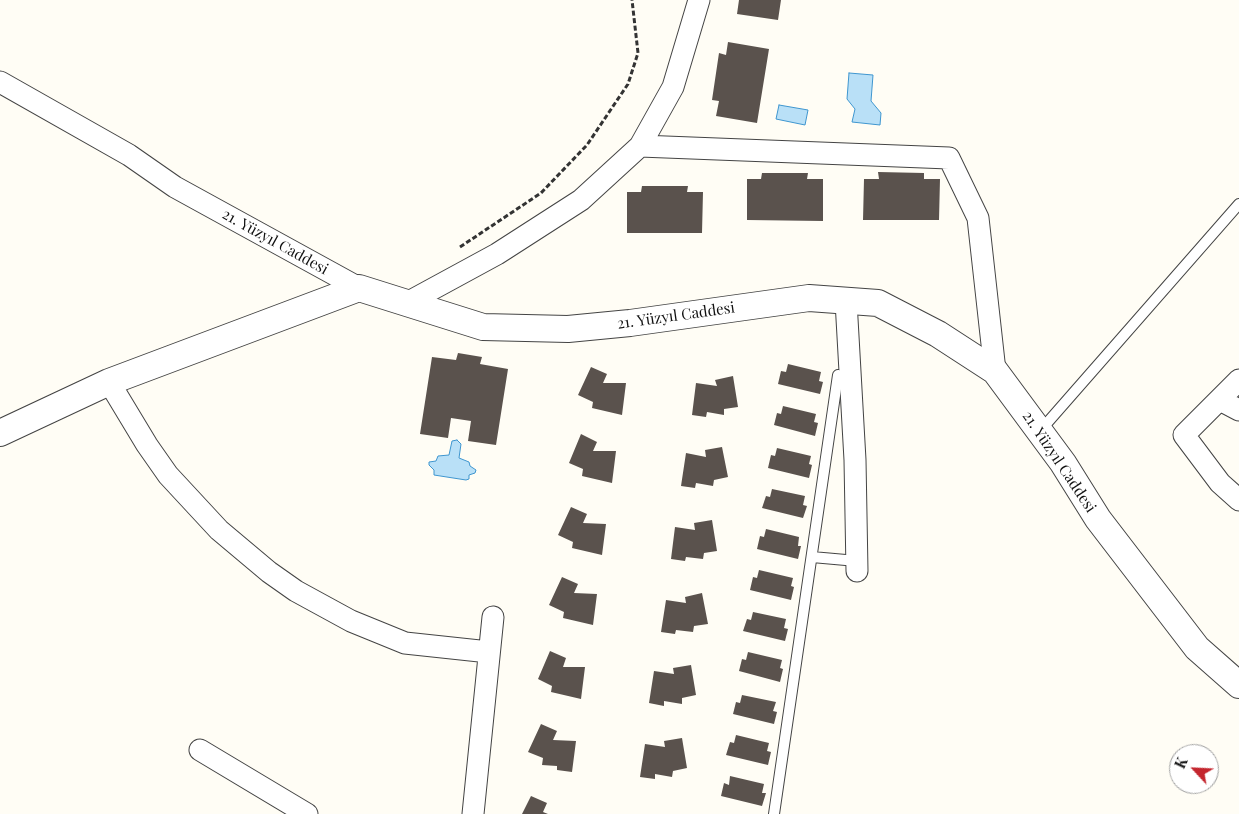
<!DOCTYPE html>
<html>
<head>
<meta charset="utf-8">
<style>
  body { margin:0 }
  #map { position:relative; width:1239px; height:814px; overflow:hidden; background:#fffdf5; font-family:"Playfair Display",serif }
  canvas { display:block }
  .north { position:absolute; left:1169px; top:744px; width:50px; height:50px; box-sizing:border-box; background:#fff; border:1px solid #a0a0a0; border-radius:50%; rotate:295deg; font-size:14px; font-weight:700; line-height:20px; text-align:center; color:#111 }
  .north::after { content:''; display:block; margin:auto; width:18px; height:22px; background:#c4262e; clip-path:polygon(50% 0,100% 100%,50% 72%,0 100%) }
</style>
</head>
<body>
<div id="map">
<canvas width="1239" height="814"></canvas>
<div class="north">K</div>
</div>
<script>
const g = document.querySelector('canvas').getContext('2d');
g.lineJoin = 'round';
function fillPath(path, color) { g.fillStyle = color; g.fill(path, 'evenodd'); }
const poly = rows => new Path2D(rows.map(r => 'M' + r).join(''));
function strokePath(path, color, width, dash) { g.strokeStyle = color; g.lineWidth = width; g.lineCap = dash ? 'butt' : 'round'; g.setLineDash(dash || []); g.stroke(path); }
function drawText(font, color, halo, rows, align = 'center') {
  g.font = font + ' "Playfair Display",serif'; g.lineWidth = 5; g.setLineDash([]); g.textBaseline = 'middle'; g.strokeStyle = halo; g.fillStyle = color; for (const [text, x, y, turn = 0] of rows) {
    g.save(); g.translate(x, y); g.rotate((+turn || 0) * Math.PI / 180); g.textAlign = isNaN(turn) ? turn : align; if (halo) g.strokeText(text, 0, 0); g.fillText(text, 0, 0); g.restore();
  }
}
const water = poly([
  [849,73,873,75,871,101,881,113,880,125,852,122,855,109,847,99,849,73],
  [779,105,808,110,805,125,776,119,779,105],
  [457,440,461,444,459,458,469,462,470,466,476,470,475,473,469,475,469,479,466,480,434,475,434,470,429,465,429,462,436,461,438,456,449,455,452,441,457,440]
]);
const building = poly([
  [739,0,781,0,778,20,737,14],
  [728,42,769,49,757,123,716,116,719,101,712,100,719,53,726,55],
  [878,172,924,173,924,179,940,179,939,220,863,220,864,179,879,179],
  [762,173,808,173,807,179,823,179,823,221,747,220,747,179,761,179],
  [642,186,688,186,687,192,703,192,702,233,627,233,627,192,641,192],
  [458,353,482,357,480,364,508,369,496,445,468,441,471,421,451,418,448,438,420,434,432,357,456,360],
  [788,364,821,372,819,381,823,382,820,394,778,384,781,371,786,372],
  [591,367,607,374,603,383,626,383,622,415,592,408,593,402,578,395],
  [733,376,738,407,724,409,724,415,707,412,706,417,692,415,696,383,717,386,715,380],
  [783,406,816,414,814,422,818,423,815,436,774,425,777,413,781,414],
  [581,434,597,442,593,451,616,451,612,483,582,476,583,469,569,463],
  [722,447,728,477,714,480,713,486,696,483,695,488,681,486,686,453,706,457,705,450],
  [777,448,811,456,809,464,812,465,809,478,768,468,771,455,775,456],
  [772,489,805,496,803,505,807,506,803,518,762,508,766,496,770,497],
  [571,507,587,514,583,523,606,524,602,555,572,548,573,542,558,535],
  [712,520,717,551,704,553,703,559,686,557,685,561,671,559,675,527,695,530,694,523],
  [766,529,799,537,798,546,801,546,798,559,757,549,760,536,764,537],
  [759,570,793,578,791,586,794,587,791,600,750,590,753,577,757,578],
  [562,577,578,584,574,593,597,594,593,625,563,618,564,612,549,605],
  [702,593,708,624,694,626,693,632,676,630,675,634,661,632,666,600,686,603,685,597],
  [753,612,786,619,784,628,788,629,785,641,743,631,747,619,751,620],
  [550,651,566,658,563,667,585,667,581,699,551,692,552,686,538,679],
  [748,652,782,660,780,668,783,669,780,682,739,671,742,659,746,660],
  [691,665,696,695,682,698,682,704,664,701,664,706,649,703,654,671,674,674,673,668],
  [742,695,776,702,773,711,777,712,774,724,733,714,736,702,740,703],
  [541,724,557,731,553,740,576,741,572,772,557,770,557,766,542,765,543,758,528,752],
  [736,735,769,743,767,751,771,752,768,765,726,755,730,742,734,743],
  [682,738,687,768,673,771,672,777,655,774,655,779,640,777,645,744,665,747,664,741],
  [730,776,764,784,762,793,766,793,762,806,721,796,724,783,729,785],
  [531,796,547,803,543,812,548,814,522,814]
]);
const path = poly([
  [460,247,541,193,587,145,628,84,638,53,632,0]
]);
const service = poly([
  [1040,431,1239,204],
  [812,557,857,561],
  [774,814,838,375]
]);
const minor = poly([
  [0,82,129,155,175,187,359,288],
  [640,146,673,87,699,0],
  [846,301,855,460,857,571],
  [405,304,497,254,581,200,640,146,949,158,978,218,995,371],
  [1239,380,1184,435,1220,483,1239,500],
  [109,382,147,445,168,475,219,530,269,572,296,591,351,621,405,643,489,652],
  [1220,400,1239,410],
  [200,750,307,814],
  [473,814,493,617]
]);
const tertiary = poly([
  [0,433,109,382,359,288,483,327,568,329,630,323,809,298,878,303,938,334,995,371,1063,463,1098,519,1197,648,1239,685]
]);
const streetNames = [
  ["21. Yüzyıl Caddesi",275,242,29],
  ["21. Yüzyıl Caddesi",676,316,-8],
  ["21. Yüzyıl Caddesi",1059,462,56]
];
fillPath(water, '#b9e0f7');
strokePath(water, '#3f96cf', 1);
fillPath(building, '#5a524d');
strokePath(service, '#444', 12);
strokePath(minor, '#444', 23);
strokePath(tertiary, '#444', 28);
strokePath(path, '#333', 3, [5, 2.5]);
strokePath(service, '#fff', 10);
strokePath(minor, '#fff', 21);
strokePath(tertiary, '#fff', 26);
drawText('15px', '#111', '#fff', streetNames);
</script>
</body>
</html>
